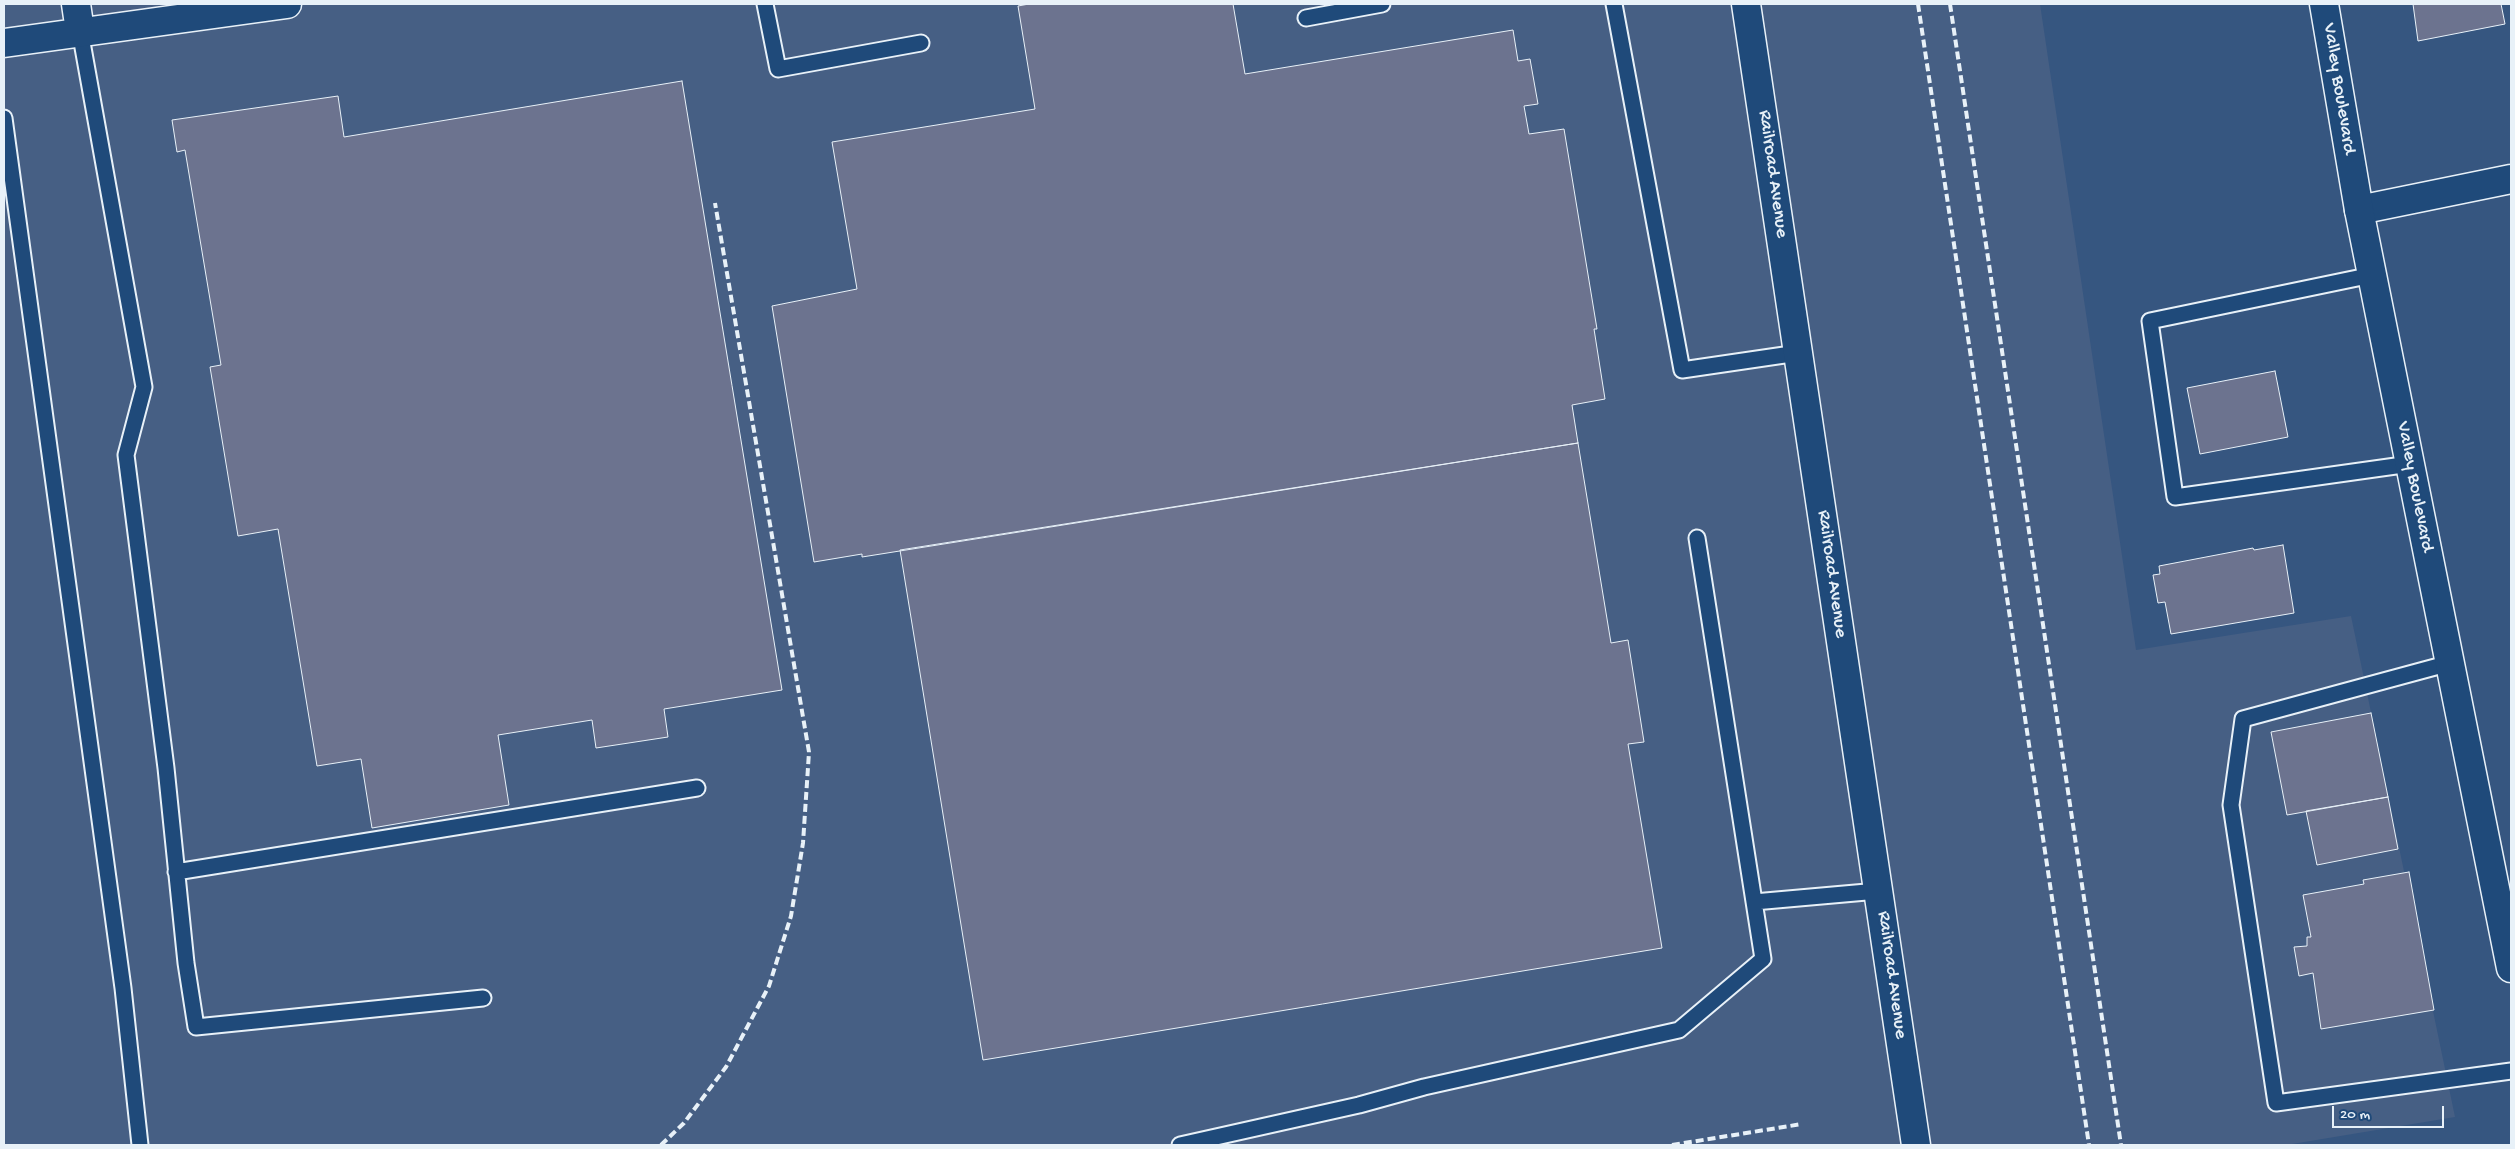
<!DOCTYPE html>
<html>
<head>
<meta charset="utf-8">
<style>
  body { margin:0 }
  #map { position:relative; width:2515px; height:1149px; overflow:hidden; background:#365680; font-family:"Gochi Hand",sans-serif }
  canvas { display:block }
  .frame { position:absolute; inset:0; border:5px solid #e8f1f8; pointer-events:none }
  .scale { position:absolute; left:2332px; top:1106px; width:112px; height:22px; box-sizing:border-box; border:2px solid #e8f1f8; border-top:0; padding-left:6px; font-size:15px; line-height:18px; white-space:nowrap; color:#e8f1f8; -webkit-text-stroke:4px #1f4a7a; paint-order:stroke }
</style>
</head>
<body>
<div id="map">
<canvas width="2515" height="1149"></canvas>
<div class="frame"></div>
<div class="scale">20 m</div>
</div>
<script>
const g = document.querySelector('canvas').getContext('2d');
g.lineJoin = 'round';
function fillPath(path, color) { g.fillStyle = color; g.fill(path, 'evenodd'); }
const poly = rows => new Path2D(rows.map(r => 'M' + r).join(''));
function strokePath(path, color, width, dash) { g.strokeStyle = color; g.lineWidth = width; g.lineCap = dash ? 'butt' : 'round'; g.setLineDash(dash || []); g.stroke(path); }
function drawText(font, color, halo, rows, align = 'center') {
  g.font = font + ' "Gochi Hand",sans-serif'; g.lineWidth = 4; g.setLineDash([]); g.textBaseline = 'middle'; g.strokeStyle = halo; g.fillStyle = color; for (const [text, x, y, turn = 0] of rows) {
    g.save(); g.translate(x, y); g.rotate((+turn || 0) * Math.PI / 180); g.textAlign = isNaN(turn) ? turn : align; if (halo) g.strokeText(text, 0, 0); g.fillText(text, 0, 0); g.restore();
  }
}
const built = poly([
  [4,4,2040,4,2136,650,2351,616,2455,1117,2286,1145,4,1145]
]);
const building = poly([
  [1029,4,1233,4,1245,74,1513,30,1518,61,1530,59,1538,104,1524,106,1529,134,1564,129,1597,329,1594,329,1605,399,1572,405,1578,443,862,557,862,554,814,562,772,306,857,289,832,142,1035,109,1018,6,1029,4],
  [2413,4,2501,4,2505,24,2418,41,2413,4],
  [682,81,782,690,664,709,668,737,596,748,592,720,498,735,509,805,372,828,361,759,317,766,278,529,238,536,210,367,221,365,185,150,177,152,172,120,338,96,344,137,682,81],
  [2275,371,2288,437,2200,454,2187,388,2275,371],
  [1578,443,1611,643,1628,640,1644,742,1628,744,1662,948,983,1060,900,550,1578,443],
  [2283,545,2294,613,2171,634,2165,602,2158,603,2153,575,2160,574,2159,566,2253,548,2254,550,2283,545],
  [2371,713,2388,797,2287,815,2271,732,2371,713],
  [2388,797,2398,849,2317,865,2306,811,2388,797],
  [2409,872,2434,1010,2321,1029,2313,973,2299,976,2294,947,2307,946,2307,937,2311,937,2303,895,2364,884,2363,880,2409,872]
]);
const lane = poly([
  [765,4,778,69,921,43],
  [1614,4,1682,370,1798,353],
  [1306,18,1382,4],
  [80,31,144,387,126,455,166,768,186,963,196,1027,483,998],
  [4,118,123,988,140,1145],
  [2372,275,2150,321,2175,497,2410,464],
  [2450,663,2243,719,2231,805,2276,1103,2511,1071],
  [176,872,697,788],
  [1754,902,1878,891],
  [1180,1145,1359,1105,1424,1087,1679,1030,1763,959,1697,538]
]);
const street = poly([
  [76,4,80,31],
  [1746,4,1916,1145],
  [4,43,287,4],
  [2359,210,2511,179]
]);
const primary = poly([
  [2324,4,2359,210,2511,968]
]);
const rail = poly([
  [1918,4,2089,1145],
  [1950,4,2121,1145],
  [661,1145,684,1123,726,1067,769,986,791,916,803,843,809,752,715,203],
  [1672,1145,1802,1124]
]);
const streetNames = [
  ["Valley Boulevard",2338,89,81],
  ["Railroad Avenue",1772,174,82],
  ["Valley Boulevard",2414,487,79],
  ["Railroad Avenue",1831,574,82],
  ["Railroad Avenue",1891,975,82]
];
fillPath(built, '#465f84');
fillPath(building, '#6c738f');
strokePath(building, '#e8f1f8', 1);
strokePath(lane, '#e8f1f8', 19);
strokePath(street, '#e8f1f8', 31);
strokePath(primary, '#e8f1f8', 31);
strokePath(lane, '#1f4a7a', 15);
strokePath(street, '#1f4a7a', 28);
strokePath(primary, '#1f4a7a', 28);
strokePath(rail, '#e8f1f8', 4, [8, 4]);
drawText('19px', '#e8f1f8', '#1f4a7a', streetNames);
</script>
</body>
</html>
